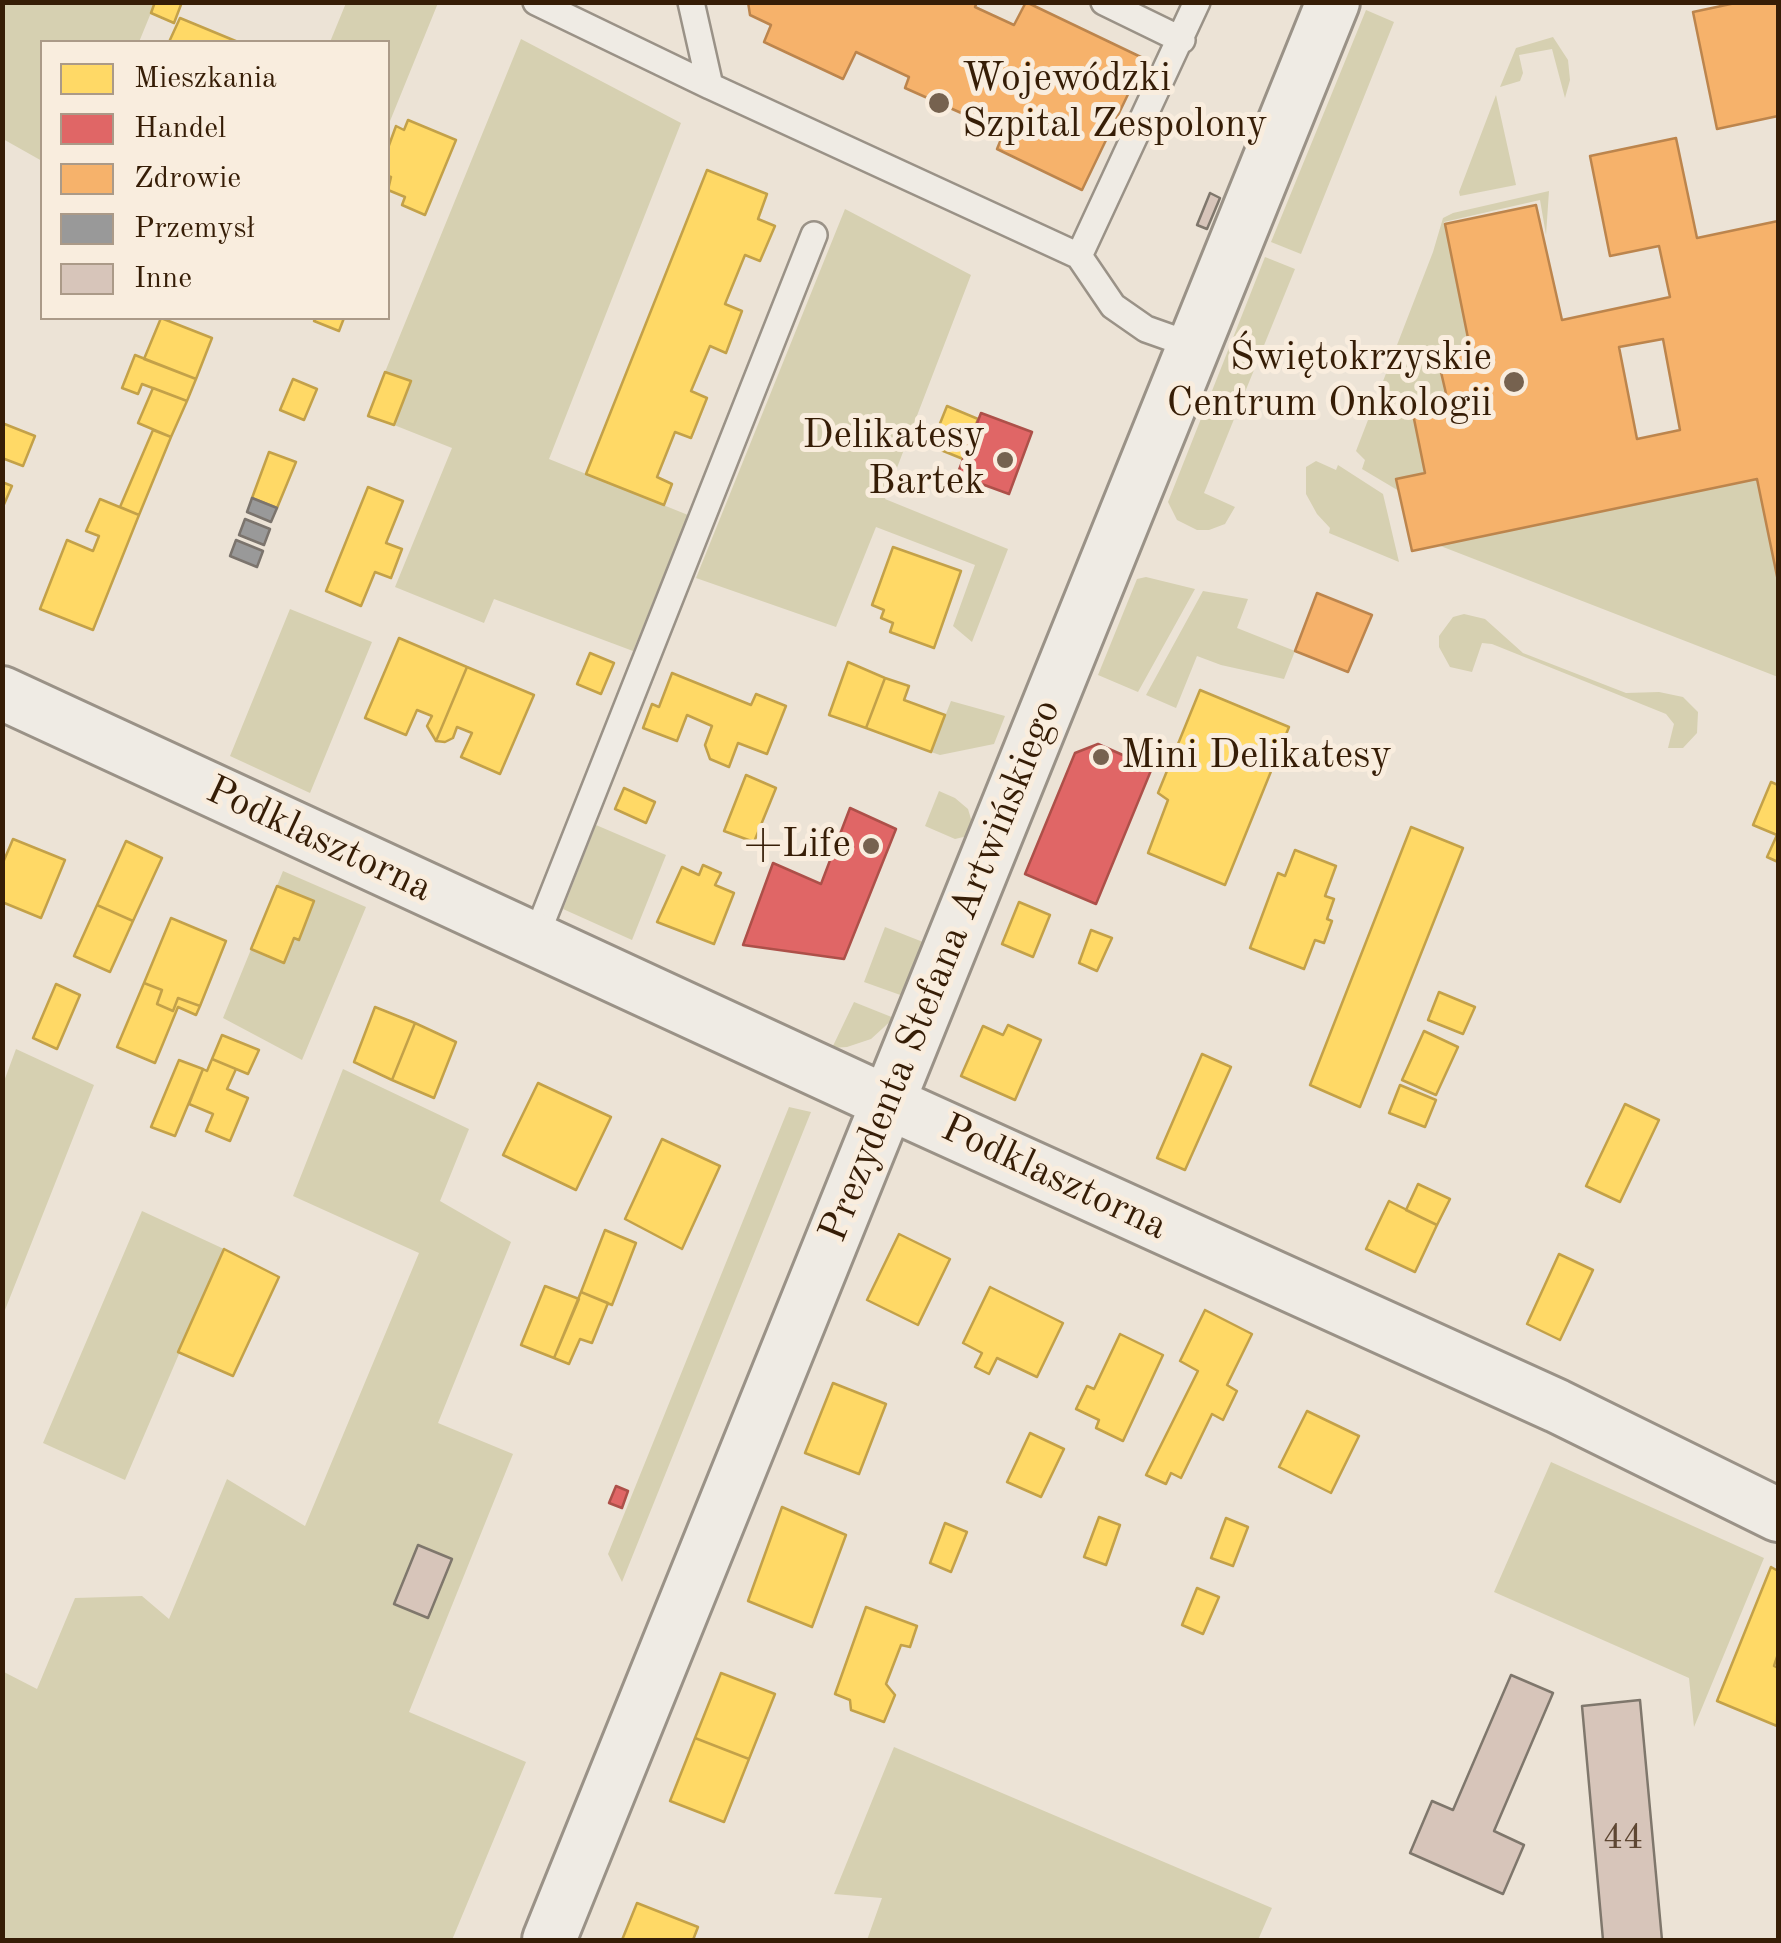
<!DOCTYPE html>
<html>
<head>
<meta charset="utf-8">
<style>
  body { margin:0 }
  #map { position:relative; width:1781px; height:1943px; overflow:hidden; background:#ece3d6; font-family:"Old Standard TT",serif }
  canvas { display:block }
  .frame { position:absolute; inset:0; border:5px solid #361d06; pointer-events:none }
  .legend { position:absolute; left:40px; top:40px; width:350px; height:280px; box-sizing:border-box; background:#f9edde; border:2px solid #ab9a88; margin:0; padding:12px 18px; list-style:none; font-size:30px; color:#361d06 }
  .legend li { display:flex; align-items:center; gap:20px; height:50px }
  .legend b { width:50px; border:2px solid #ab9a88 }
</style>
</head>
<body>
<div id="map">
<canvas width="1781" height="1943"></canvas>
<div class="frame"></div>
<ul class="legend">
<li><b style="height:28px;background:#ffd966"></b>Mieszkania</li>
<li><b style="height:28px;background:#e06666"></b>Handel</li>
<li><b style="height:28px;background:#f6b26b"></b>Zdrowie</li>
<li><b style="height:28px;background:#999"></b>Przemysł</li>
<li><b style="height:28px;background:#d7c5ba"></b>Inne</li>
</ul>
</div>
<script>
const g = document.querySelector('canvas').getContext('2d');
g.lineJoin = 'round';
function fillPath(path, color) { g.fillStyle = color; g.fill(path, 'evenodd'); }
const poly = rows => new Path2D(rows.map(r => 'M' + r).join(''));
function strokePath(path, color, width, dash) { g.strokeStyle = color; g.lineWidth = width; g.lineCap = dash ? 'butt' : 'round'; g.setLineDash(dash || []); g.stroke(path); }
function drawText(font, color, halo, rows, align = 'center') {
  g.font = font + ' "Old Standard TT",serif'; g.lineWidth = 10; g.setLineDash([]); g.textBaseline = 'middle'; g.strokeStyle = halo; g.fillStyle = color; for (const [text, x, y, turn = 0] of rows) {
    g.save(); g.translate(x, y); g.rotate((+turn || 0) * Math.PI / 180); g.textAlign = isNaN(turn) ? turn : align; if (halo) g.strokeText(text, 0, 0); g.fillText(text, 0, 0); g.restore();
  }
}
const green = poly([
  [2,3,155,3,139,42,42,42,42,161,3,139],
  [346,3,438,3,388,126,388,42,330,42],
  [1366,10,1394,22,1301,254,1271,242],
  [1553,37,1568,60,1570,80,1565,98,1552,49,1519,55,1523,73,1520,81,1500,87,1516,48],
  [521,39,681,123,549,459,688,515,633,651,494,599,484,623,395,587,452,448,394,425,410,382,385,372],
  [1496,95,1516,185,1460,196,1459,192],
  [1549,191,1546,235,1540,200,1444,222,1470,348,1438,355,1448,402,1412,409,1425,473,1396,479,1399,491,1362,469,1365,460,1356,451,1433,252,1443,218,1453,213],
  [845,209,971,275,885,499,1008,549,972,642,953,626,975,565,876,527,836,627,696,578],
  [1265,257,1295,269,1204,493,1235,507,1225,524,1209,530,1197,530,1177,520,1168,502],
  [1316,461,1336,470,1338,465,1383,494,1399,562,1329,533,1330,528,1317,514,1306,494,1306,467],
  [1757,479,1778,581,1778,677,1438,545],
  [1146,577,1195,589,1138,692,1098,675,1137,579],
  [1203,591,1248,599,1237,628,1295,651,1284,679,1221,665,1197,656,1176,708,1146,695],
  [290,609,372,642,310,793,230,756],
  [1464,614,1485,619,1523,653,1626,693,1659,692,1683,697,1698,712,1697,733,1683,748,1668,748,1674,724,1666,714,1492,644,1482,643,1472,672,1450,667,1439,647,1439,636,1453,617],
  [951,701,1005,716,994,744,940,755,931,752],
  [939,791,955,798,968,809,974,829,972,835,955,839,925,826],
  [596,825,666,855,632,940,563,909],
  [283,871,366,907,302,1060,223,1018],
  [885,927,928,944,906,997,864,982],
  [854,1002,894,1018,871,1039,847,1047,832,1048],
  [16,1049,94,1085,3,1315,3,1084],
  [343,1069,469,1129,440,1201,511,1242,438,1423,513,1454,409,1712,526,1762,452,1940,3,1940,2,1671,37,1689,75,1598,142,1596,169,1619,227,1479,305,1526,419,1253,293,1196],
  [789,1107,811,1112,622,1582,608,1554],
  [142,1211,224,1249,125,1480,43,1443],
  [1551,1462,1764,1558,1694,1727,1689,1678,1494,1592],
  [894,1747,1272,1908,1258,1940,867,1940,882,1898,834,1894]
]);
const homes = poly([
  [155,2,182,2,174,23,151,13,155,2],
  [180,18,238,42,169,42,180,18],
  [408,120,456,140,425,215,402,205,405,197,388,190,391,177,388,176,388,148,396,126,404,130,408,120],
  [707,170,767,194,758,219,775,226,760,261,745,255,725,304,742,311,726,353,710,346,691,391,707,398,691,438,675,432,657,477,672,484,664,505,586,474,707,170],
  [161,318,212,338,196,379,144,359,161,318],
  [316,318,344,318,339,331,314,321,316,318],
  [135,355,196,379,187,401,142,384,138,394,122,388,135,355],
  [385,372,411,381,394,425,368,416,385,372],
  [293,379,317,389,304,420,280,410,293,379],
  [153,388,187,401,171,437,138,423,153,388],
  [947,406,978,419,963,459,931,446,947,406],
  [2,423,35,436,23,466,2,458,2,423],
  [153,430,171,437,139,515,120,507,153,430],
  [269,452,296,462,277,508,252,498,269,452],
  [2,482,12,486,2,509,2,482],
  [368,487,403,501,386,543,402,549,391,578,375,572,361,606,326,591,368,487],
  [100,499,139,515,93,630,40,609,67,540,93,551,99,536,86,531,100,499],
  [893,547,961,571,934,648,890,632,893,623,881,618,884,610,872,605,893,547],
  [399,638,467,667,436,741,427,726,432,716,417,710,406,735,365,718,399,638],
  [590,653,614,663,601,694,577,684,590,653],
  [848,662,885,678,866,728,829,715,848,662],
  [467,667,534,695,500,774,461,757,472,733,457,727,453,738,445,742,436,741,467,667],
  [672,673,751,705,756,694,786,706,767,754,738,743,729,767,710,759,705,745,712,726,687,715,677,741,643,728,652,704,659,707,672,673],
  [885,678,909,686,904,700,945,715,931,752,866,728,885,678],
  [1200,690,1289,727,1225,885,1148,853,1168,800,1158,793,1200,690],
  [746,775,776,788,754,842,724,831,746,775],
  [1771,782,1778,785,1778,862,1767,857,1777,835,1753,825,1771,782],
  [624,788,655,802,646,823,615,809,624,788],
  [1411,827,1463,848,1360,1107,1310,1085,1411,827],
  [13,839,65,860,41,918,2,902,2,865,13,839],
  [126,841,162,858,133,921,97,905,126,841],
  [1295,850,1336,866,1325,896,1334,899,1327,919,1332,921,1324,943,1315,940,1304,969,1250,948,1278,873,1285,876,1295,850],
  [703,865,721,873,715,885,734,893,714,944,657,922,682,867,699,875,703,865],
  [277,886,314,901,299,940,294,938,284,963,251,949,277,886],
  [1019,902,1050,915,1033,957,1002,944,1019,902],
  [97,905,133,921,110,972,74,956,97,905],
  [171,918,226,941,200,1006,178,998,173,1011,157,1004,162,990,144,983,171,918],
  [1091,930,1112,938,1097,971,1079,963,1091,930],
  [144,983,162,990,157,1004,173,1011,178,998,200,1006,196,1015,178,1007,155,1063,117,1047,144,983],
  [56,984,80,995,57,1049,33,1038,56,984],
  [1439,992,1475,1007,1463,1034,1428,1020,1439,992],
  [375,1007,415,1023,392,1080,354,1062,375,1007],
  [415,1023,456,1042,434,1098,392,1080,415,1023],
  [1008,1025,1041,1040,1015,1100,961,1076,983,1026,1003,1035,1008,1025],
  [1424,1031,1458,1047,1436,1095,1402,1080,1424,1031],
  [222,1035,259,1050,248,1074,212,1059,222,1035],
  [1202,1054,1231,1067,1185,1170,1157,1158,1202,1054],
  [212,1059,236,1069,227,1089,248,1098,230,1141,206,1131,213,1114,189,1104,203,1069,207,1071,212,1059],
  [179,1060,203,1069,175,1136,151,1127,179,1060],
  [538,1083,611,1117,576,1190,503,1155,538,1083],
  [1400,1085,1436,1100,1425,1127,1389,1113,1400,1085],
  [1625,1104,1659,1120,1620,1202,1586,1186,1625,1104],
  [662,1139,720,1166,682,1249,625,1219,662,1139],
  [1418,1184,1450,1199,1437,1225,1406,1210,1418,1184],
  [1389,1201,1437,1225,1415,1272,1366,1249,1389,1201],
  [605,1230,636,1243,612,1305,581,1292,605,1230],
  [899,1234,950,1259,918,1325,867,1300,899,1234],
  [224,1249,279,1277,233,1376,178,1352,224,1249],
  [1559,1254,1593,1270,1560,1340,1527,1324,1559,1254],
  [545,1286,579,1299,554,1358,521,1345,545,1286],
  [990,1287,1063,1323,1037,1377,997,1358,989,1374,975,1367,982,1353,963,1343,990,1287],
  [581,1292,608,1303,592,1343,580,1339,569,1364,554,1358,581,1292],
  [1205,1310,1252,1334,1227,1385,1237,1391,1223,1420,1212,1414,1181,1478,1171,1473,1166,1484,1146,1475,1198,1371,1180,1361,1205,1310],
  [1120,1334,1163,1355,1123,1441,1096,1428,1099,1420,1076,1409,1087,1386,1094,1389,1120,1334],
  [833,1383,886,1404,859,1474,805,1453,833,1383],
  [1307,1411,1359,1436,1331,1493,1279,1467,1307,1411],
  [1030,1433,1064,1449,1041,1497,1007,1482,1030,1433],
  [782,1507,846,1535,812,1627,748,1601,782,1507],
  [1099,1517,1120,1525,1106,1565,1084,1557,1099,1517],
  [1226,1518,1248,1527,1233,1566,1211,1558,1226,1518],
  [945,1523,967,1532,951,1572,930,1563,945,1523],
  [1771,1567,1778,1571,1778,1654,1774,1666,1778,1668,1777,1726,1717,1701,1771,1567],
  [1197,1588,1219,1597,1203,1634,1182,1625,1197,1588],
  [866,1607,917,1626,910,1647,901,1645,886,1684,895,1695,884,1722,851,1710,850,1700,835,1694,866,1607],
  [721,1673,775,1694,749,1759,695,1738,721,1673],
  [695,1738,749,1759,724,1822,670,1801,695,1738],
  [637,1903,698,1927,693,1940,622,1940,637,1903]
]);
const shops = poly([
  [981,413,1032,432,1009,494,957,475,981,413],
  [1098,744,1152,768,1096,904,1025,874,1075,753,1098,744],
  [850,808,896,829,844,959,743,945,773,863,821,884,850,808],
  [616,1486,628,1491,622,1508,609,1503,616,1486]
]);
const health = poly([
  [748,2,977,2,975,7,1014,25,1026,2,1145,59,1082,190,997,149,1004,132,905,88,909,77,856,52,843,79,764,42,771,25,750,15,748,2],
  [1740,2,1778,2,1778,116,1717,129,1693,12,1740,2],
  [1676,138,1697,238,1778,221,1778,581,1757,479,1412,551,1396,479,1425,473,1412,409,1448,402,1437,355,1470,348,1445,224,1536,205,1562,320,1670,297,1659,246,1610,256,1590,156,1676,138],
  [1663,339,1680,430,1637,439,1619,347,1663,339],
  [1317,593,1372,615,1348,672,1295,651,1317,593]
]);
const industry = poly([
  [252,498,277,508,271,522,247,512,252,498],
  [245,519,270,529,264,545,239,535,245,519],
  [236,540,263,551,257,567,230,556,236,540]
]);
const building = poly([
  [1210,193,1220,198,1207,229,1197,225,1210,193],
  [418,1545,452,1559,428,1618,394,1604,418,1545],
  [1511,1675,1553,1693,1494,1831,1524,1845,1503,1894,1410,1853,1432,1801,1453,1810,1511,1675],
  [1640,1700,1662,1940,1603,1940,1582,1706,1640,1700]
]);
const lane = poly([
  [536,2,710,86,691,2],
  [1104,2,1182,40],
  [710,86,1079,256,1197,2],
  [1079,256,1113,306,1146,329,1194,346],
  [535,939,814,235]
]);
const street = poly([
  [2,693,887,1102,1557,1406,1778,1515],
  [549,1940,1333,2]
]);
const markers = [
  [939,103,12,"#76624f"],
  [1514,382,12,"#76624f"],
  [1005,460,10,"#76624f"],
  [1101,757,10,"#76624f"],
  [871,846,10,"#76624f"]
];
const numberNames = [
  ["44",1623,1839]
];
const poiNames = [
  ["Wojewódzki",962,80,"left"],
  ["Szpital Zespolony",962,126,"left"],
  ["Świętokrzyskie",1492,359],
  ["Centrum Onkologii",1492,405],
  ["Delikatesy",985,437],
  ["Bartek",985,483],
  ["Mini Delikatesy",1121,757,"left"],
  ["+Life",851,846]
];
const streetNames = [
  ["Podklasztorna",319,840,25],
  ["Prezydenta Stefana Artwińskiego",941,971,-68],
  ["Podklasztorna",1054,1178,25]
];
fillPath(green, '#d6d0b1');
fillPath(homes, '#ffd966');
strokePath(homes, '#c3a149', 2.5);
fillPath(shops, '#e06666');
strokePath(shops, '#ad5049', 2.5);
fillPath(health, '#f6b26b');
strokePath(health, '#bc854d', 2.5);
fillPath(industry, '#999');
strokePath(industry, '#7b746d', 2.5);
fillPath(building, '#d7c5ba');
strokePath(building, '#7f776c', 2.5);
strokePath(lane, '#9a9287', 30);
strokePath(street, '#9a9287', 58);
strokePath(lane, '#efebe4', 25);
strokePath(street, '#efebe4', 52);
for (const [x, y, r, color] of markers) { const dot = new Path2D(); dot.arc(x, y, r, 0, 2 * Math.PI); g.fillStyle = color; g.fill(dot); strokePath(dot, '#f9edde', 4); }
drawText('35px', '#5e4733', null, numberNames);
drawText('40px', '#361d06', '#f9edde', poiNames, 'right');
drawText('40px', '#361d06', '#f9edde', streetNames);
</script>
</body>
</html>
